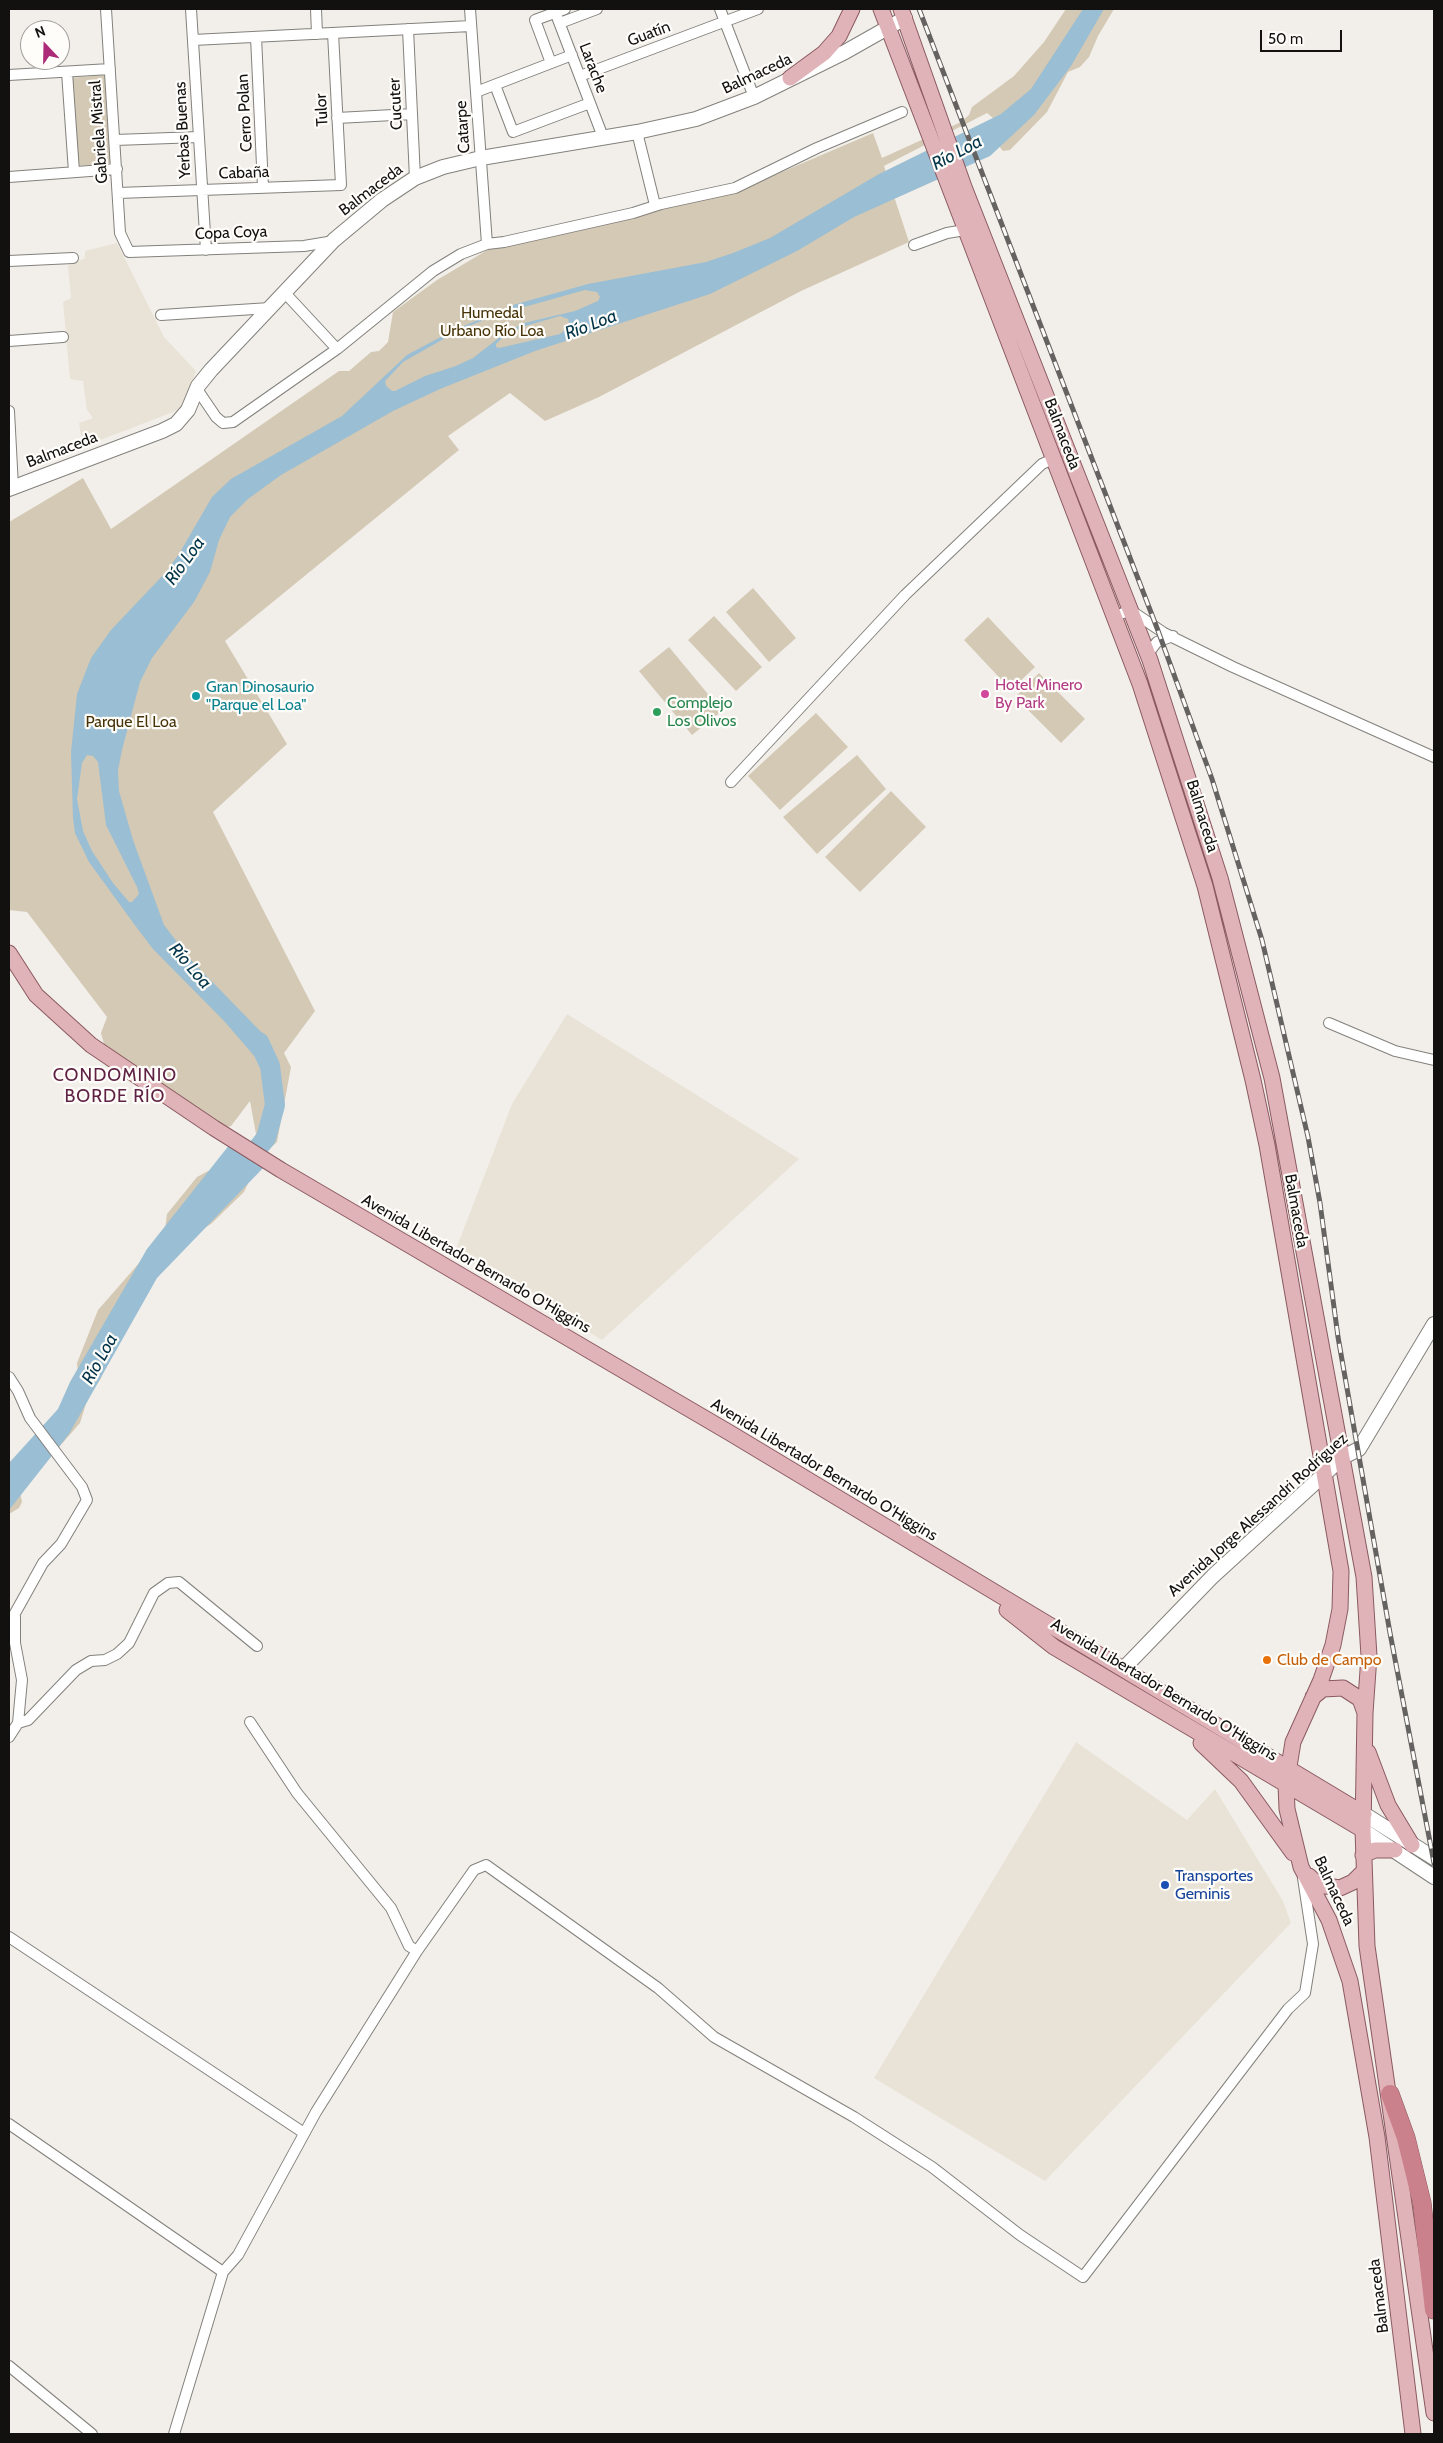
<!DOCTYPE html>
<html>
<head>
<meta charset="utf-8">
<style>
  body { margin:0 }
  #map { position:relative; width:1443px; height:2443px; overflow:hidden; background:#f2efea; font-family:Cabin,sans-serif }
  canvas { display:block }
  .frame { position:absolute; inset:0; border:10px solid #121110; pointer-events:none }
  .north { position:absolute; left:20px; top:20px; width:50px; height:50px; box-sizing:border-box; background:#fffdf9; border:1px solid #a09f9c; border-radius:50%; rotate:339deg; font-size:14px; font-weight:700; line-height:20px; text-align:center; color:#121110 }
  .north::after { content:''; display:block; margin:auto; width:18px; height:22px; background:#ab2b78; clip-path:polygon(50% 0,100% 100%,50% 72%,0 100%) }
  .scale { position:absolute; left:1260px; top:30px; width:82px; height:22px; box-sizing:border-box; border:2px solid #121110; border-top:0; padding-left:6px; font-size:15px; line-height:18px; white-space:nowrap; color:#121110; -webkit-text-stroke:4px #fffdf9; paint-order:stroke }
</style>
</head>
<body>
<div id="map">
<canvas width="1443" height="2443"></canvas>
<div class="frame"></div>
<div class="north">N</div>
<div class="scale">50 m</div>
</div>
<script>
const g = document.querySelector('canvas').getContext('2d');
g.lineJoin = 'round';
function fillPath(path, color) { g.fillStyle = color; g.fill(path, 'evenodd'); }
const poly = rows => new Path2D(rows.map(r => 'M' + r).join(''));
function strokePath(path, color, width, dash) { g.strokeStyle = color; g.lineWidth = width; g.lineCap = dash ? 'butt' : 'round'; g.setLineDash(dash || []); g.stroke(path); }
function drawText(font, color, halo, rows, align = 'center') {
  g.font = font + ' Cabin,sans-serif'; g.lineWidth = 4.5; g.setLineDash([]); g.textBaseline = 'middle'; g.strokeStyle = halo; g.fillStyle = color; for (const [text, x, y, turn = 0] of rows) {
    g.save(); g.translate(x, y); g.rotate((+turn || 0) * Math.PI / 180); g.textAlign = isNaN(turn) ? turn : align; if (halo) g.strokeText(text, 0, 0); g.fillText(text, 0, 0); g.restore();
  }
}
const built = poly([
  [117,243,164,337,196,371,181,409,90,444,81,436,79,423,93,418,87,410,83,381,70,379,63,302,71,298,68,266,85,258,85,251],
  [567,1014,799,1159,602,1340,456,1249,512,1104],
  [1076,1742,1187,1820,1215,1789,1283,1901,1291,1923,1045,2181,874,2078]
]);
const green = poly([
  [1066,9,1114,9,1098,36,1089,57,1080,67,1068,72,1047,112,1010,150,1003,151,999,146,993,118,987,113,884,166,909,242,801,291,599,397,545,421,510,393,448,436,459,450,225,641,287,744,213,812,315,1011,284,1053,291,1067,277,1142,266,1152,254,1171,244,1192,211,1224,170,1250,118,1339,100,1380,88,1397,80,1423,20,1492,22,1502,19,1508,9,1514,9,1463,47,1428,78,1375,77,1363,98,1310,147,1254,150,1246,159,1243,164,1237,167,1214,197,1177,208,1171,221,1171,241,1163,256,1134,250,1101,231,1126,223,1128,106,1051,101,1033,107,1017,27,912,9,910,9,522,83,478,111,529,339,371,349,371,371,352,379,351,388,342,393,312,437,280,489,249,749,186,873,133,882,158,961,122,969,115,972,107,1014,76,1044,42],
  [105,75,113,163,76,166,69,78],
  [753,588,796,638,769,662,726,612],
  [714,616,762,667,736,691,688,640],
  [988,617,1035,667,1011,690,964,640],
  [669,647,722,711,692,735,639,671],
  [1039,673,1085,719,1061,743,1015,697],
  [816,713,848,747,780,810,748,776],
  [857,755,886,789,817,854,783,817],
  [891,791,926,827,860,892,825,857]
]);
const water = poly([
  [1083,9,1104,9,1071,66,1034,115,990,156,854,217,797,251,710,294,535,351,440,389,393,411,281,475,248,499,230,517,219,540,210,572,194,602,152,658,140,682,122,750,118,770,119,791,133,840,164,925,191,960,266,1037,275,1055,270,1066,262,1065,225,1022,153,949,137,928,89,862,75,833,73,818,71,752,77,694,91,658,111,630,166,572,179,554,212,497,231,479,342,416,407,355,452,331,513,305,588,284,706,262,733,253,770,238,879,174,1001,114,1031,89],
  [585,290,597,292,600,297,598,301,575,311,524,323,505,333,473,358,456,366,425,376,395,391,392,391,386,386,385,381,403,362,461,329,499,314],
  [560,316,568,319,570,326,560,334,499,348,496,347,496,344,503,337,525,326],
  [87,755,93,756,98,762,106,825,137,887,139,894,132,902,129,902,113,883,92,851,83,831,77,799,82,763],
  [230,1144,265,1166,157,1278,69,1434,9,1510,9,1463,58,1409,70,1382,147,1249]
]);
const river = poly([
  [242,1168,266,1138,275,1105,270,1066,259,1042]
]);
const street = poly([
  [106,9,120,233,129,252,304,246,334,241],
  [191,9,206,250],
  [316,9,317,34],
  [470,9,487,244],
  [554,9,603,137],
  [720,9,754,97],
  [560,23,597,9],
  [408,29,415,178],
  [256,37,263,187],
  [193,40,471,26],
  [551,63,535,20,565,9],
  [67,72,74,172],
  [9,75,110,69],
  [580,76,758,9],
  [495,85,513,132,590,103],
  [476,92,572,55],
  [337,118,412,114],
  [637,132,655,205],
  [115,140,199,137],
  [9,177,117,169],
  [118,193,341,185,333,33],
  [914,245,947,233,965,230],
  [9,261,73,258],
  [285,293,337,349],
  [161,315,270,308],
  [9,341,63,337],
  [197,389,216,417,223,423,233,422,337,349,433,271,461,254,487,244,504,242,633,213,661,204,735,188,817,148,902,112],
  [9,411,13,487],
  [1114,617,1130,610,1164,633,1233,667,1434,757],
  [1150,659,1150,651,1157,642,1173,636],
  [731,782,905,595,1042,464,1053,459],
  [1329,1023,1395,1051,1434,1060],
  [9,1377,18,1391,30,1418,82,1487,87,1500,61,1544,43,1563,9,1624],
  [18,1723,28,1720,76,1670,91,1661,105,1660,117,1654,129,1643,154,1593,168,1583,179,1582,257,1646],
  [9,1737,18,1723,22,1680,15,1643,15,1617],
  [9,1937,304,2133],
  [417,1951,474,1870,486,1865,658,1988,714,2037,854,2117,932,2167,1020,2235,1083,2277,1288,2009,1305,1993,1313,1944,1303,1878],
  [9,2124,223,2272],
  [9,2366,92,2434],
  [174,2434,223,2272,238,2255,316,2112,417,1951,409,1946,391,1908,297,1793,250,1722]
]);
const secondary = poly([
  [9,489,162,431,176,424,188,410,198,386,211,370,334,240,382,200,415,178,443,167,481,158,637,132,696,119,754,97,845,52,905,18],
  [1123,1669,1213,1576,1343,1457,1359,1449,1434,1324],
  [1364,1814,1434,1858],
  [1363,1830,1434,1877]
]);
const primary = poly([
  [881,9,1140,684,1205,886,1253,1080,1267,1145,1341,1571,1340,1609,1333,1645,1321,1680,1293,1742,1286,1785,1287,1809,1301,1867,1329,1920,1350,1981,1377,2137,1413,2434],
  [901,9,964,187,1150,660,1220,878,1272,1078,1364,1577,1369,1656,1365,1713,1363,1830,1367,1946,1434,2413],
  [790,78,824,53,839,36,852,9],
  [9,953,36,995,91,1045,214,1128,281,1170,730,1433,1364,1814],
  [1007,1610,1054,1647,1363,1830],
  [1313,1697,1323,1689,1343,1688,1360,1699,1365,1713],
  [1201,1743,1241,1781,1293,1853],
  [1368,1752,1388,1805,1412,1845],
  [1363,1855,1375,1850,1395,1850],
  [1309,1876,1319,1885,1340,1888,1353,1882,1363,1872]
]);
const highway = poly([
  [1390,2094,1406,2138,1422,2203,1434,2310]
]);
const rail = poly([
  [919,9,1157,628,1212,779,1262,940,1308,1137,1320,1203,1338,1337,1390,1633,1434,1863]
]);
const markers = [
  [985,694,5,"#d1479c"],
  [196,696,5,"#0f9aa8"],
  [657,712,5,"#2e9e5b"],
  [1267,1660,5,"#e8710a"],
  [1165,1885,5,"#1a4fb4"]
];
const streetNames = [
  ["Guatín",649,34,-21],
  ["Larache",593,68,69],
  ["Balmaceda",757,74,-25],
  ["Cucuter",396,104,-93],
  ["Tulor",322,110,-93],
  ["Cerro Polan",245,113,-93],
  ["Catarpe",463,127,-94],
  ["Yerbas Buenas",183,130,-93],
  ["Gabriela Mistral",99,132,-94],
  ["Cabaña",244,173,-2],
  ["Balmaceda",371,190,-37],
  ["Copa Coya",231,233,-2],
  ["Balmaceda",1062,434,69],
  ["Balmaceda",62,450,-21],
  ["Balmaceda",1202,816,73],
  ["Balmaceda",1296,1211,80],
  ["Avenida Libertador Bernardo O'Higgins",476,1264,30],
  ["Avenida Libertador Bernardo O'Higgins",824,1470,31],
  ["Avenida Jorge Alessandri Rodríguez",1258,1515,-42],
  ["Avenida Libertador Bernardo O'Higgins",1164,1690,31],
  ["Balmaceda",1334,1891,65],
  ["Balmaceda",1379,2296,-97]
];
const parkNames = [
  ["Humedal",492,313],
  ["Urbano Río Loa",492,331],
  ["Parque El Loa",131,722]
];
const hotelNames = [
  ["Hotel Minero",995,685],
  ["By Park",995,703]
];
const cultureNames = [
  ["Gran Dinosaurio",206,687],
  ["\"Parque el Loa\"",206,705]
];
const leisureNames = [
  ["Complejo",667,703],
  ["Los Olivos",667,721]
];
const foodNames = [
  ["Club de Campo",1277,1660]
];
const transitNames = [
  ["Transportes",1175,1876],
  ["Geminis",1175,1894]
];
const waterNames = [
  ["Río Loa",957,153,-28],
  ["Río Loa",591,325,-21],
  ["Río Loa",185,561,-54],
  ["Río Loa",190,966,49],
  ["Río Loa",100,1359,-61]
];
const neighbourhoodNames = [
  ["CONDOMINIO",115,1076],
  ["BORDE RÍO",115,1097]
];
fillPath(built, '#e9e3d7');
fillPath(green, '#d4c9b5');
fillPath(water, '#9abed3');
strokePath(river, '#9abed3', 20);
strokePath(street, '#83817c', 12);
strokePath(secondary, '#83817c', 16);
strokePath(primary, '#8a5a60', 17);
strokePath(highway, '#8a5a60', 19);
strokePath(street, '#fff', 10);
strokePath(secondary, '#fff', 14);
strokePath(primary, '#e0b3b9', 15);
strokePath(highway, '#cb818b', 18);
strokePath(rail, '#656361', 5);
strokePath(rail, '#fffdf9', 3, [9]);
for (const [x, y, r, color] of markers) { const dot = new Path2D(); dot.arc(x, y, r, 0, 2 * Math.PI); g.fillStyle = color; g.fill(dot); strokePath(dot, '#fffdf9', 2); }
drawText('16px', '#121110', '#fffdf9', streetNames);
drawText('16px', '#463307', '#fffdf9', parkNames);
drawText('16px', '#b23c85', '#fffdf9', hotelNames, 'left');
drawText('16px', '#0d838f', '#fffdf9', cultureNames, 'left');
drawText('16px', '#27864d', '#fffdf9', leisureNames, 'left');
drawText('16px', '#c56008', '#fffdf9', foodNames, 'left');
drawText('16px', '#164399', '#fffdf9', transitNames, 'left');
drawText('italic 18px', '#00344a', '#fffdf9', waterNames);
g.letterSpacing = '1px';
drawText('18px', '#5f2144', '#fffdf9', neighbourhoodNames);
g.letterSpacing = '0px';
</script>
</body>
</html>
